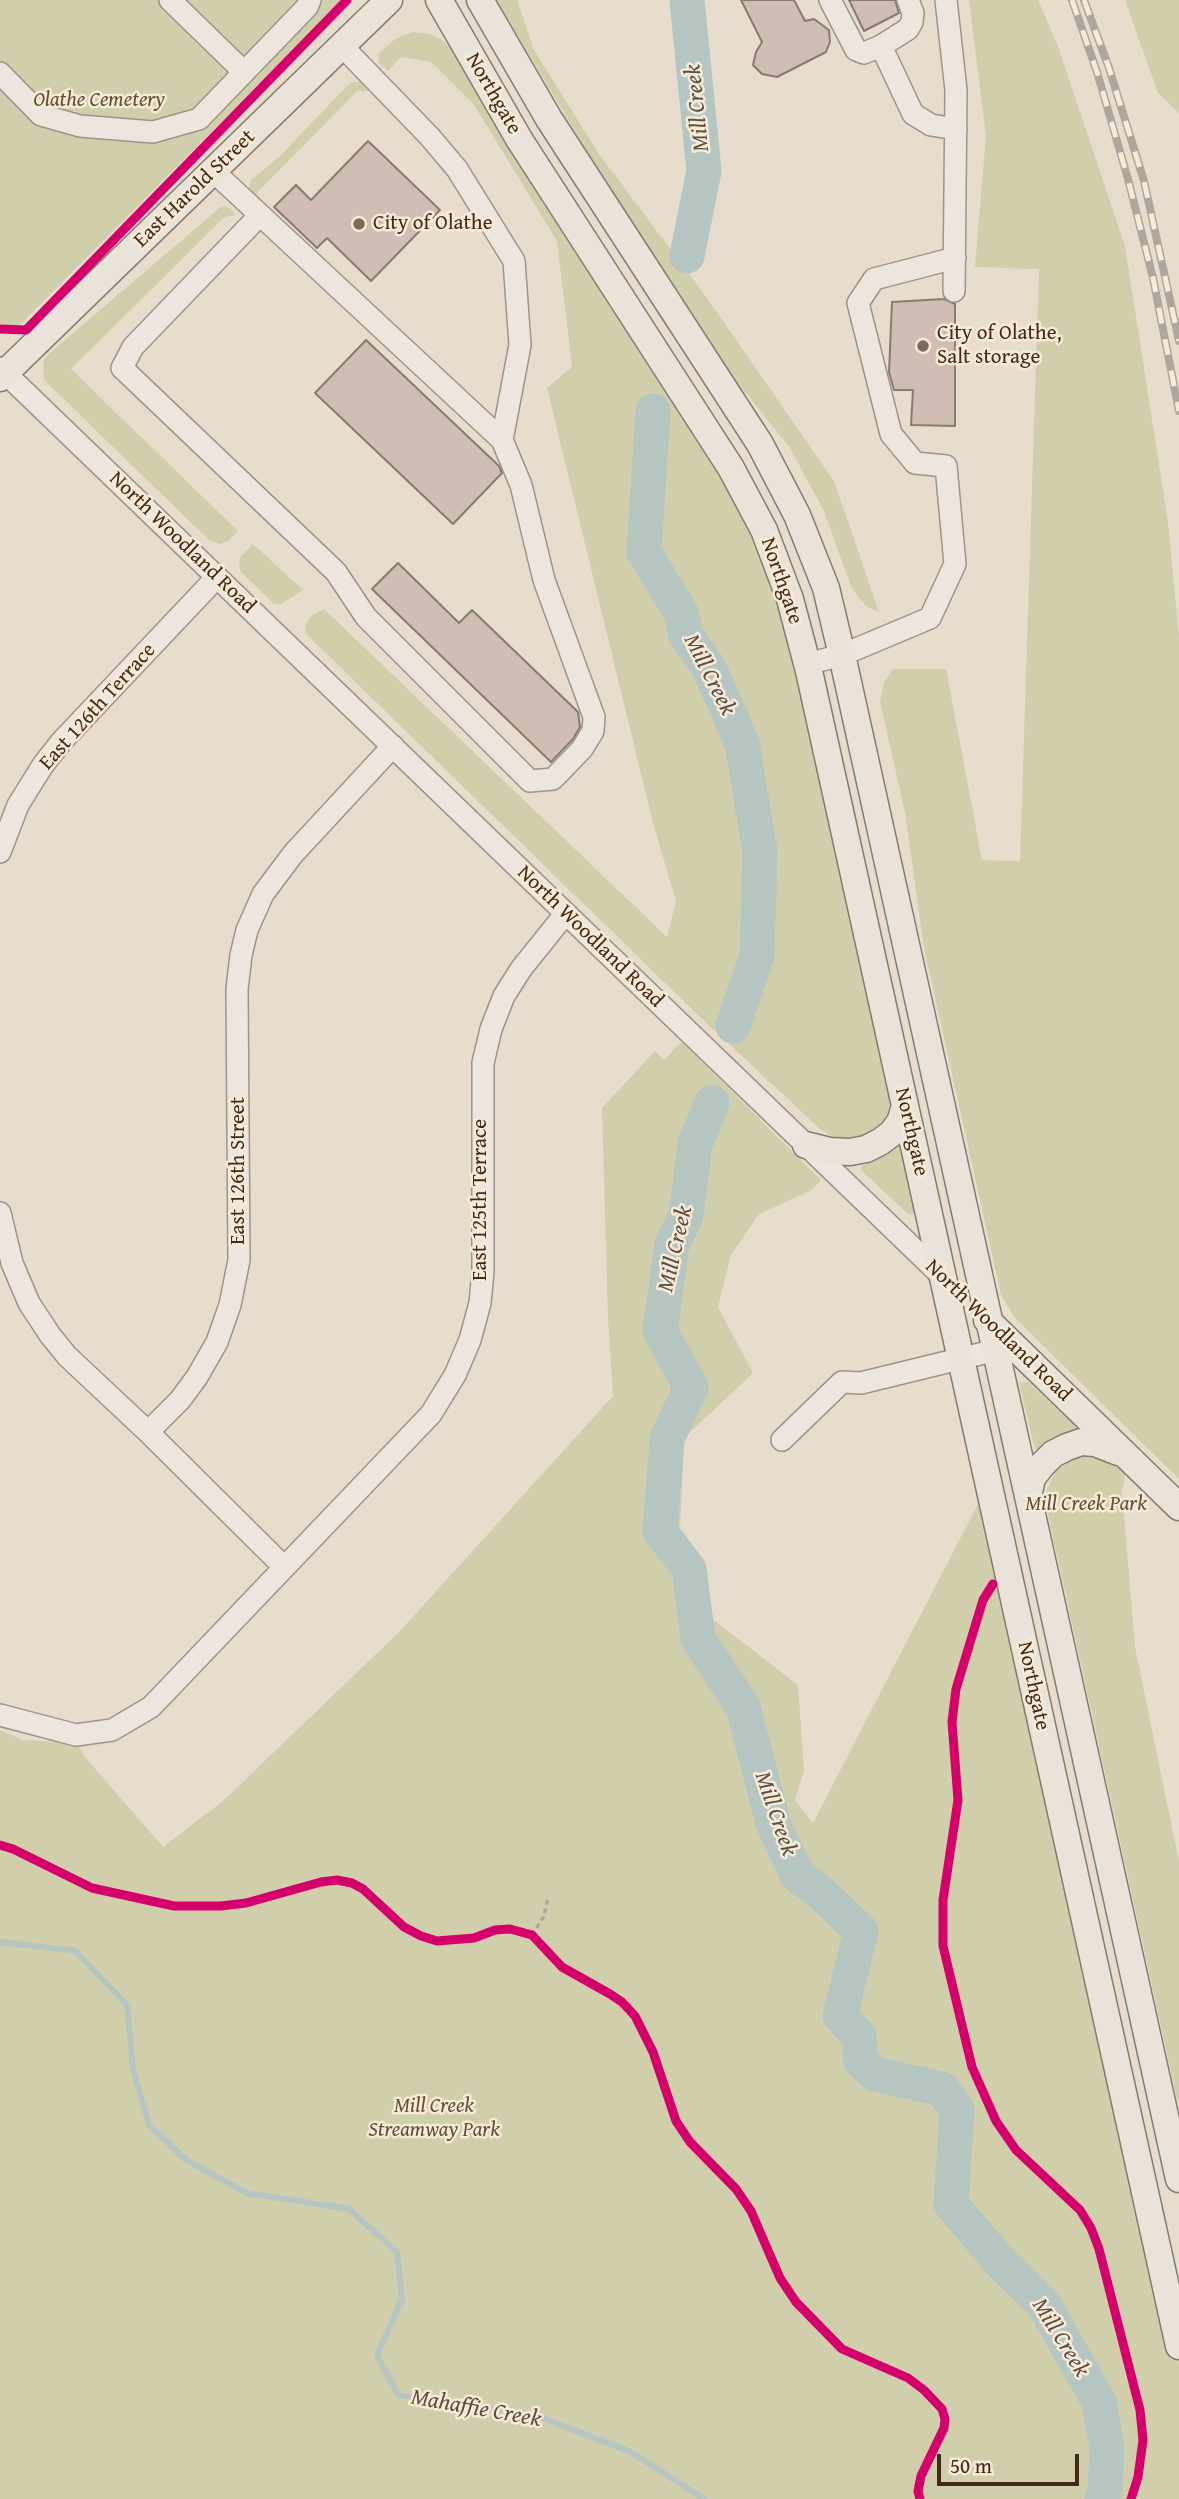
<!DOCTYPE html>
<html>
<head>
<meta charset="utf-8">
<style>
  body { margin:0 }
  #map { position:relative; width:1179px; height:2499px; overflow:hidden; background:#e8ddcd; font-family:"Gentium Book Plus",serif }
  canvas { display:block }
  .scale { position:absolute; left:937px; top:2454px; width:142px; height:32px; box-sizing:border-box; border:4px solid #452918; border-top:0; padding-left:9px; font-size:21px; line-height:24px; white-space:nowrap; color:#452918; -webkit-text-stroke:5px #f7ebd7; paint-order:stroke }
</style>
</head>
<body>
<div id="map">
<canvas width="1179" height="2499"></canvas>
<div class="scale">50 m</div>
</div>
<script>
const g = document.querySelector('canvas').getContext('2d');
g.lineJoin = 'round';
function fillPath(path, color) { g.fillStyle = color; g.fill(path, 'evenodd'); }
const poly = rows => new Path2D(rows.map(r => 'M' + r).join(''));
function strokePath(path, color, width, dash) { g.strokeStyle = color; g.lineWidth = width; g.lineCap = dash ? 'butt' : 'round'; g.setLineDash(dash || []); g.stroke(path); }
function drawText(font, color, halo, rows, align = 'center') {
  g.font = font + ' "Gentium Book Plus",serif'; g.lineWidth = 5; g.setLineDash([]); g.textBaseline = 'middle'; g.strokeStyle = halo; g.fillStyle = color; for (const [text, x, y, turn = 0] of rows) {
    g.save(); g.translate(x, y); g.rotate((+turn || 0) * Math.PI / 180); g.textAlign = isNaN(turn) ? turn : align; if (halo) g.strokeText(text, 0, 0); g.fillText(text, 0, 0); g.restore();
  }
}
const green = poly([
  [0,0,342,0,17,328,0,326],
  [496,0,517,0,534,50,599,154,707,298,834,481,879,612,866,606,852,589,824,511,790,448,737,382,591,158],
  [969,0,1038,0,1059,49,1125,246,1168,522,1179,637,1179,1479,1015,1318,1001,1295,924,948,905,812,880,702,884,682,893,669,946,669,982,860,1020,861,1039,269,975,267,986,136],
  [1125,0,1179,0,1179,113,1158,93],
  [412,32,430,34,442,40,453,50,721,469,754,532,798,663,891,1102,884,1121,872,1133,856,1140,838,1140,820,1129,699,1016,306,634,305,627,310,617,324,609,667,937,676,901,653,823,547,388,572,367,557,241,474,105,431,62,401,57,388,71,379,63,378,54,395,39],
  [351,82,360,82,369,91,357,91,255,195,249,189,251,180,279,157],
  [222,206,230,208,235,215,223,218,71,369,238,531,228,541,220,544,210,541,45,381,43,371,44,360,52,351],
  [253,544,303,590,281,604,274,604,241,572,239,564,240,557],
  [683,1043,821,1180,810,1191,759,1214,731,1255,718,1307,753,1373,684,1438,680,1531,685,1572,689,1569,693,1604,798,1685,804,1771,795,1800,813,1823,980,1500,1179,2347,1179,2499,0,2499,0,1730,23,1740,77,1743,85,1757,163,1847,223,1801,400,1631,613,1396,608,1319,602,1108,655,1051,664,1060,679,1044],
  [900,1144,918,1213,909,1215,861,1170,862,1166,880,1158],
  [1028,1382,1075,1426,1076,1432,1043,1448,1035,1449,1019,1383],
  [1092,1454,1111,1462,1125,1474,1122,1492,1135,1647,1179,1862,1179,2108,1047,1510,1046,1492,1055,1472,1073,1458]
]);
const stream = poly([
  [0,1942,75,1951,127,2005,133,2069,149,2125,186,2160,247,2193,349,2209,397,2252,402,2299,377,2355,398,2395,535,2415,631,2452,704,2499]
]);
const river = poly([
  [687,0,704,171,687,256],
  [653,411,644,552,681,613,686,636,709,668,742,743,760,852,757,956,733,1026],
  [712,1103,695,1144,686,1215,672,1245,660,1331,691,1387,667,1439,660,1531,689,1569,698,1639,743,1707,774,1826,798,1876,821,1893,861,1931,840,2016,859,2036,861,2061,874,2074,942,2089,957,2110,951,2204,1002,2264,1043,2303,1099,2402,1107,2447,1105,2489,1102,2499]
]);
const building = poly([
  [741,0,794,0,805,21,814,19,829,30,830,42,826,52,777,77,762,74,753,65,756,52,762,42,741,0],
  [849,0,895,0,899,13,864,31,849,0],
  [368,141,440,210,371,281,327,238,317,248,274,207,296,185,311,200,368,141],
  [944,299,955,304,955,426,911,425,913,390,894,390,889,372,892,302,944,299],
  [366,340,499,466,502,473,453,524,315,393,366,340],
  [398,563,459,623,472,610,578,712,580,727,573,739,551,762,372,589,398,563]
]);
const path = poly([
  [532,1935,544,1916,548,1897]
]);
const minor = poly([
  [170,0,244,72],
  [830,0,856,50,864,53,881,46,908,29,912,22,913,13,908,0],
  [946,0,956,90,954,291],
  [881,46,913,114,931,125,956,129],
  [0,73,41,115,80,126,153,132,199,119,307,7,310,0],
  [213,171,502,440,520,345,514,261,457,169,430,137,342,46],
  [260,215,133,347,122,368,336,572,366,617,530,781,553,779,582,749,593,731,594,717,544,580,521,485,502,440],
  [0,368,942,1276],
  [807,664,842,655,930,618,955,564,946,466,915,463,891,434,858,303,874,279,955,258],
  [0,852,18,805,43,765,61,742,217,577],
  [0,1213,12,1263,29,1303,50,1335,67,1356,148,1432,284,1567],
  [148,1432,180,1400,197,1377,217,1342,230,1305,239,1260,237,989,241,955,247,930,263,894,293,854,393,746],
  [782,1440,842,1382,861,1383,996,1350],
  [0,1715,76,1735,112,1730,151,1707,431,1414,455,1375,470,1340,480,1303,483,1271,483,1063,491,1029,504,996,521,969,566,913]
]);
const major = poly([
  [439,0,519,139,731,468,764,530,790,599,809,671,1179,2346],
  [480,0,549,119,760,444,797,515,826,588,842,655,1179,2179],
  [0,378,389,0],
  [806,1145,830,1151,850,1152,866,1149,880,1142,892,1133,900,1122,905,1106],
  [987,1320,1179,1507],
  [1028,1497,1032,1478,1042,1465,1053,1454,1067,1447,1081,1442,1095,1443,1118,1452]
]);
const rail = poly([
  [1072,0,1097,72,1128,179,1153,278,1179,411],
  [1084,0,1109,68,1144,181,1179,341]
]);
const cycleway = poly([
  [0,329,26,330,347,0],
  [993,1584,983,1600,956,1689,952,1722,958,1800,943,1900,943,1946,972,2067,996,2121,1016,2150,1080,2210,1091,2228,1099,2249,1140,2410,1143,2440,1138,2477,1131,2499],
  [0,1845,13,1849,92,1888,174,1906,221,1906,246,1903,321,1882,337,1880,352,1883,363,1889,404,1927,421,1936,437,1941,474,1938,495,1930,510,1929,532,1935,562,1967,610,1994,622,2002,635,2016,653,2052,676,2121,690,2142,736,2189,751,2211,780,2278,796,2302,842,2349,908,2378,924,2390,942,2409,945,2419,944,2428,921,2476,918,2491,920,2499]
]);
const markers = [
  [359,224,7,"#7e6857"],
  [923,346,7,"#7e6857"]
];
const streetNames = [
  ["Northgate",493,94,60],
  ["East Harold Street",195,189,-44],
  ["North Woodland Road",182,543,44],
  ["Northgate",781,581,71],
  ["East 126th Terrace",98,707,-48],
  ["North Woodland Road",590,937,44],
  ["Northgate",911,1132,77],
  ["East 126th Street",239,1171,-90],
  ["East 125th Terrace",481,1200,-90],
  ["North Woodland Road",998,1331,44],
  ["Northgate",1033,1686,78]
];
const parkNames = [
  ["Olathe Cemetery",99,101],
  ["Mill Creek Park",1086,1505],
  ["Mill Creek",434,2107],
  ["Streamway Park",434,2131]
];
const poiNames = [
  ["City of Olathe",373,224],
  ["City of Olathe,",937,334],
  ["Salt storage",937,358]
];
const waterNames = [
  ["Mill Creek",698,108,-96],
  ["Mill Creek",709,675,63],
  ["Mill Creek",676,1249,-77],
  ["Mill Creek",775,1814,71],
  ["Mill Creek",1060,2338,58],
  ["Mahaffie Creek",476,2409,10]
];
fillPath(green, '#d1ceab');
strokePath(stream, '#b5c5c2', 6);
strokePath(river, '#b5c5c2', 35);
fillPath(building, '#d0beb4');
strokePath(building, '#867c72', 2);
strokePath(minor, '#9e9489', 24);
strokePath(major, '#867c72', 29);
strokePath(path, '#aea79f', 3.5, [5, 3.5]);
strokePath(minor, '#ece6de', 21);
strokePath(major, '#e9e3d9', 26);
strokePath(rail, '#aea79f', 8);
strokePath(rail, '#f7ebd7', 5, [16]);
strokePath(cycleway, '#d6006c', 9);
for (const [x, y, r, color] of markers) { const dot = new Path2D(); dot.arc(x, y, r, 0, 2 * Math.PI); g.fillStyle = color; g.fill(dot); strokePath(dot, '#f7ebd7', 2.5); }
drawText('21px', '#452918', '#f7ebd7', streetNames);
drawText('italic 21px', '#644f36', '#f7ebd7', parkNames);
drawText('21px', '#452918', '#f7ebd7', poiNames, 'left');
drawText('italic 23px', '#5c4e41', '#f7ebd7', waterNames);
</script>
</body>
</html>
